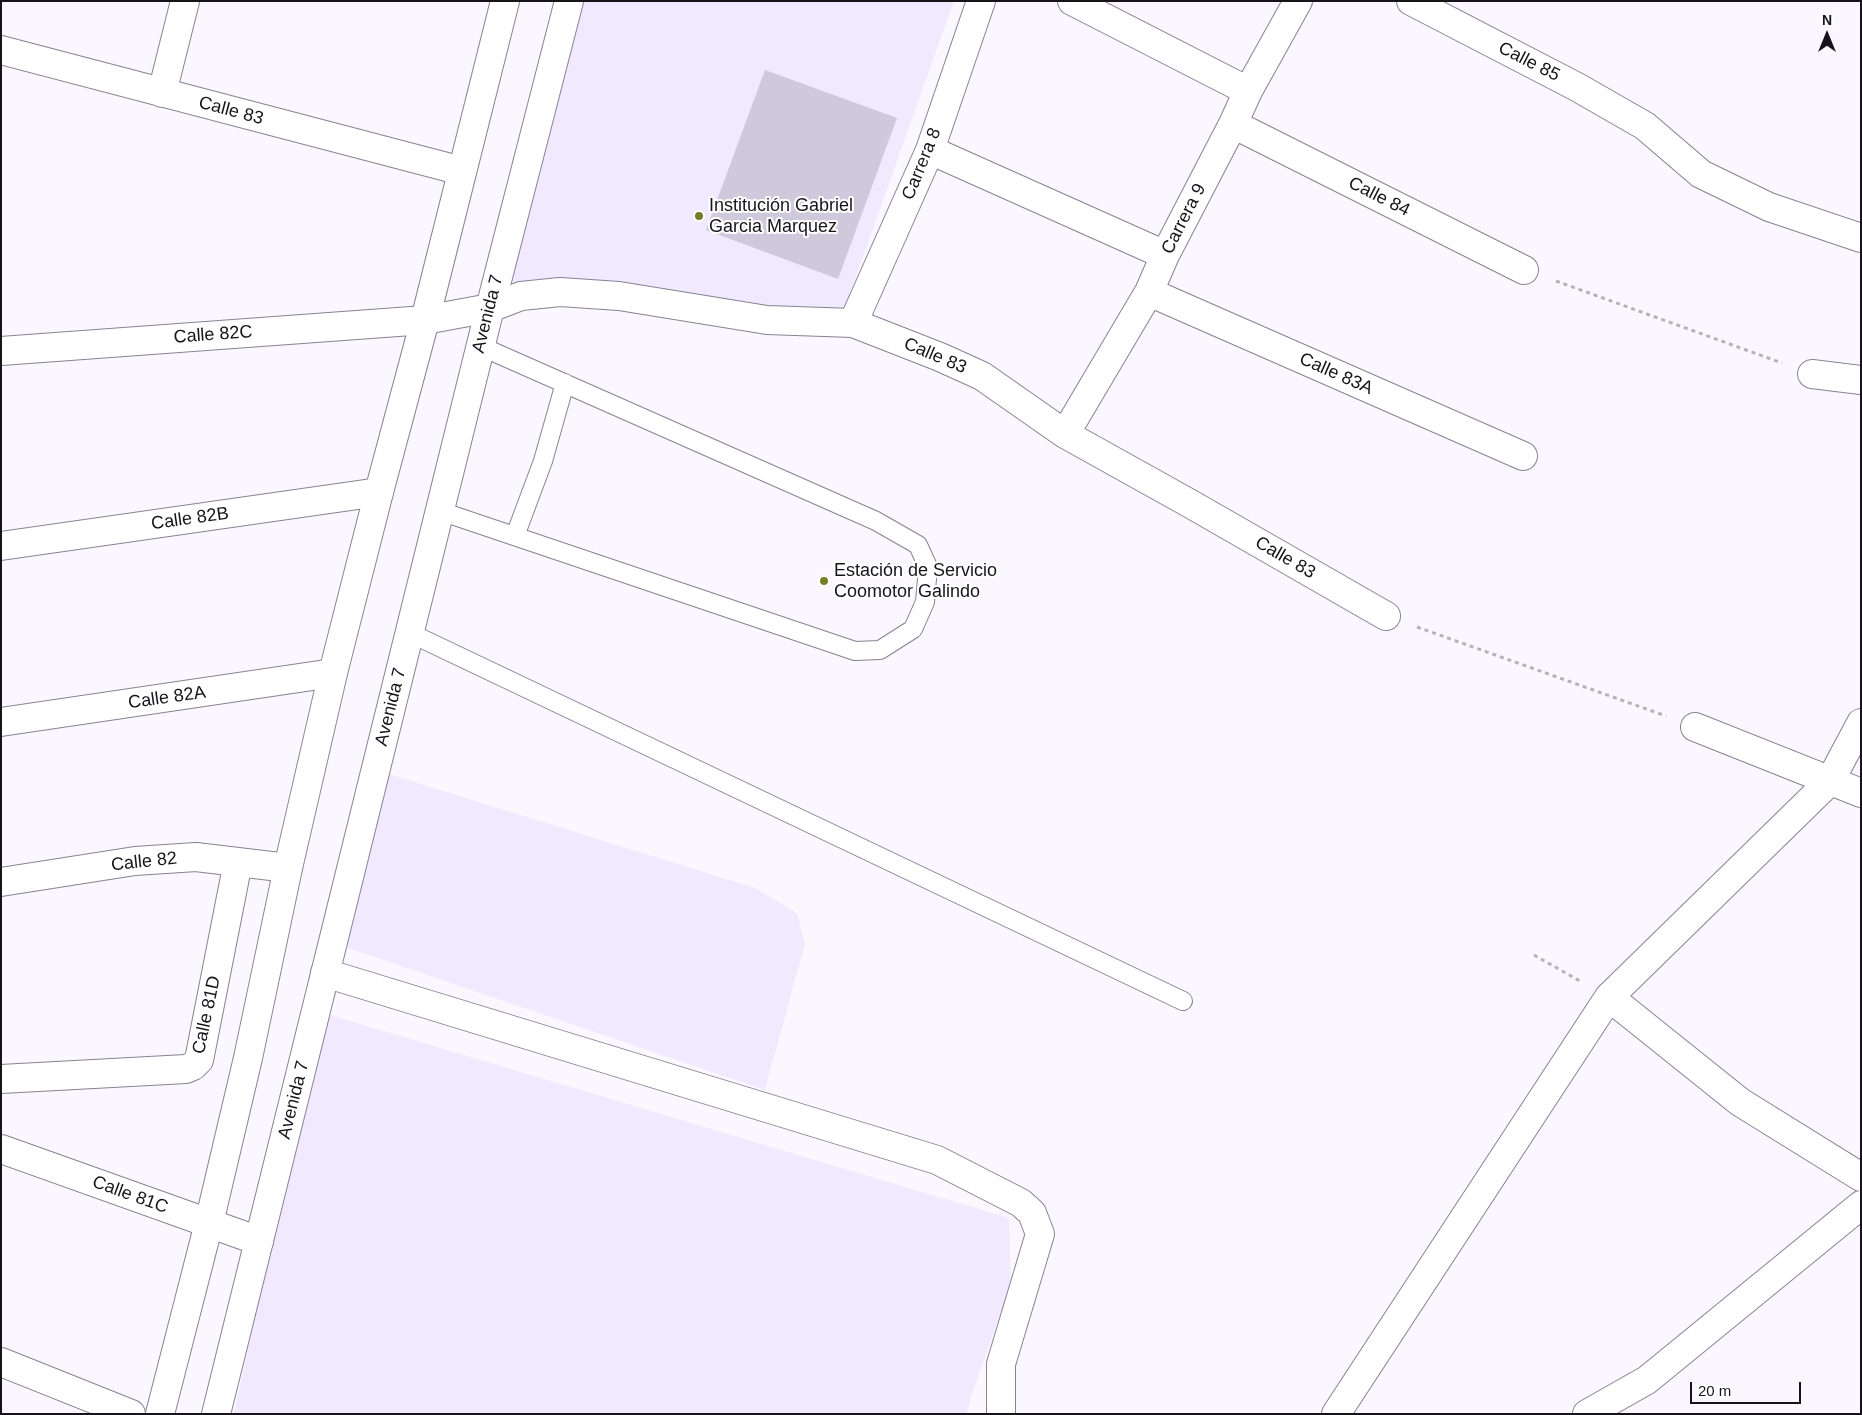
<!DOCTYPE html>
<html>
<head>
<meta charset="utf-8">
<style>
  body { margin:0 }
  #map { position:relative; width:1862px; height:1415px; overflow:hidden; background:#faf7ff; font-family:Helvetica,sans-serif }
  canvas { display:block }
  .frame { position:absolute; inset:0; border:2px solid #16141a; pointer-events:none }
  .north { position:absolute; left:1802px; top:10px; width:50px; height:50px; -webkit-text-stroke:4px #fff; paint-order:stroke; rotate:0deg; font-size:14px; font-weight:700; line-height:20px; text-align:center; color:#16141a }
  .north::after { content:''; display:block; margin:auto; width:18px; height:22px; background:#16141a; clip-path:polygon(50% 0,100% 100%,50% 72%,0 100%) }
  .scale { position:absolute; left:1690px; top:1382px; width:111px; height:22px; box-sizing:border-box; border:2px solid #16141a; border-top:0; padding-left:6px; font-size:15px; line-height:18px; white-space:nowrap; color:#16141a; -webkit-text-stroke:4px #fff; paint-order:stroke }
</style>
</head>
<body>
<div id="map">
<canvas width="1862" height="1415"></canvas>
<div class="frame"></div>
<div class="north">N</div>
<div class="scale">20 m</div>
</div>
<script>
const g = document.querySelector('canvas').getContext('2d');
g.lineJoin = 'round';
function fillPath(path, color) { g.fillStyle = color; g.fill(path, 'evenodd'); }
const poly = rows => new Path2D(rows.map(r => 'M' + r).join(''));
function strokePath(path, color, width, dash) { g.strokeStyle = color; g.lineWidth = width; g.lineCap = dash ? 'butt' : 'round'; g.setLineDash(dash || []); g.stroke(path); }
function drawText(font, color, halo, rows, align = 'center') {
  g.font = font + ' Helvetica,sans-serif'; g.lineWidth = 4; g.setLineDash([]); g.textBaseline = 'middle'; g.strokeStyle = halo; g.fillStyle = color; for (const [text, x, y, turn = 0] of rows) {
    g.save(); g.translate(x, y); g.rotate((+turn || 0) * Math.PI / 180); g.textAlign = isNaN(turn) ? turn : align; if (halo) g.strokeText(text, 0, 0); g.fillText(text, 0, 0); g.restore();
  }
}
const built = poly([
  [577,1,954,1,843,313,498,301],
  [389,774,755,888,797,913,805,944,765,1090,345,947],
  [320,1012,1009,1218,1011,1283,971,1397,967,1414,234,1414]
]);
const building = poly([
  [765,70,897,118,838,279,706,230]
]);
const path = poly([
  [1556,281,1782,363],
  [1417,627,1666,716],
  [1534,955,1580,981]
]);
const service = poly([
  [440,511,855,651,880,650,913,629,925,602,928,567,918,545,876,521,480,346],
  [515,536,543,461,565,383],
  [410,633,1183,1001]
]);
const minor = poly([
  [1072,1,1248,91],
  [1411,1,1577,87,1645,126,1701,174,1769,207,1861,238],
  [1,50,462,171],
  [162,93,185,1],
  [1233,124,1524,270],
  [930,150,1165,255],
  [1149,292,1523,456],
  [853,323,930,150,981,1],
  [1,351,425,320,490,308,521,296,560,292,619,296,767,320,853,323,940,357,982,376,1065,434,1189,503,1386,616],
  [1812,374,1861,380],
  [1065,434,1149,292,1165,255,1233,124,1248,91,1298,1],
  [1,546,379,492],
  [1,722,333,673],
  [1695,727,1861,793],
  [1,882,135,861,196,857,288,868],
  [325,973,937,1160,1021,1203,1032,1213,1040,1234,1001,1364,1001,1414],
  [1609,997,1740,1102,1861,1177],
  [1,1079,186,1069,193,1066,199,1060,238,862],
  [1,1149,259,1241],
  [1,1362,131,1414],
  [1336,1414,1609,997,1830,781,1861,723],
  [1587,1414,1647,1380,1861,1205]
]);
const secondary = poly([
  [160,1414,209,1223,248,1058,288,868,333,673,379,492,425,320,505,1],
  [216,1414,490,308,569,1]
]);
const markers = [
  [699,216,5,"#777e28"],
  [824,581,5,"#777e28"]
];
const streetNames = [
  ["Calle 85",1529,62,27],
  ["Calle 83",231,111,15],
  ["Carrera 8",922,164,-68],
  ["Calle 84",1379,197,27],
  ["Carrera 9",1184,219,-63],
  ["Avenida 7",488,314,-76],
  ["Calle 82C",213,335,-4],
  ["Calle 83",935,356,23],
  ["Calle 83A",1336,374,24],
  ["Calle 82B",190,519,-8],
  ["Calle 83",1285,558,30],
  ["Calle 82A",167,698,-8],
  ["Avenida 7",391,707,-76],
  ["Calle 82",144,862,-6],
  ["Calle 81D",207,1015,-78],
  ["Avenida 7",294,1100,-76],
  ["Calle 81C",130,1195,20]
];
const poiNames = [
  ["Institución Gabriel",709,206],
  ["Garcia Marquez",709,227],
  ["Estación de Servicio",834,571],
  ["Coomotor Galindo",834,592]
];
fillPath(built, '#f1eaff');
fillPath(building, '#cfc9db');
strokePath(service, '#888293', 20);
strokePath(minor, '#888293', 30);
strokePath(secondary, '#888293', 30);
strokePath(path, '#b5b2b9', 3, [4, 4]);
strokePath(service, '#fff', 18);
strokePath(minor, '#fff', 28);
strokePath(secondary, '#fff', 28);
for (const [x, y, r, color] of markers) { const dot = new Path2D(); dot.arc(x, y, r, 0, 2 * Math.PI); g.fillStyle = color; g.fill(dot); strokePath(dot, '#fff', 2); }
drawText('18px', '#16141a', '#fff', streetNames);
drawText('18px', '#16141a', '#fff', poiNames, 'left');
</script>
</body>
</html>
